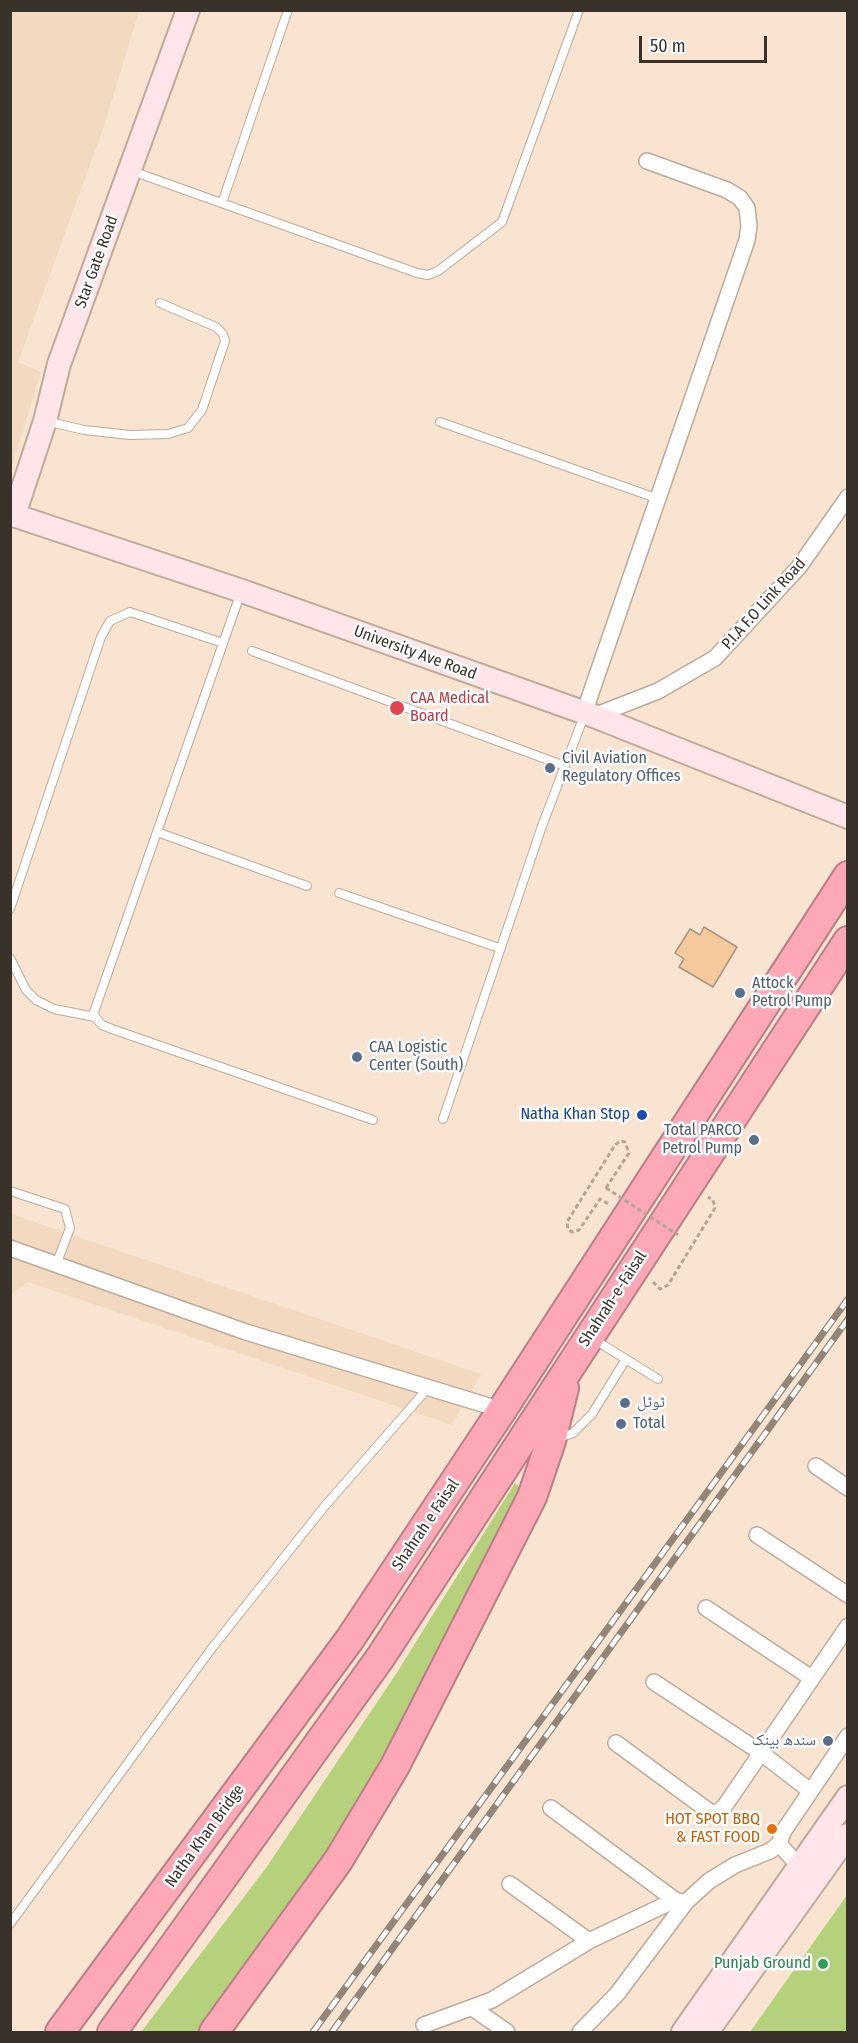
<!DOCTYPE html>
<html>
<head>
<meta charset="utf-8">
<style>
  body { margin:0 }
  #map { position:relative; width:858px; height:2043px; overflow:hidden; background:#f8e4d1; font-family:"Fira Sans Condensed",sans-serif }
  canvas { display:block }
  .frame { position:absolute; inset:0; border:12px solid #39322a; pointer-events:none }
  .scale { position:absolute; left:639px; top:36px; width:128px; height:27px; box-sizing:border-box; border:3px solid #39322a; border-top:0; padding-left:8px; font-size:18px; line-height:21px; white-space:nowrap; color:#39322a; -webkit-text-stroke:4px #fff; paint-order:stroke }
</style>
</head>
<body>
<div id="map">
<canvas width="858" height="2043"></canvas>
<div class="frame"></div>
<div class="scale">50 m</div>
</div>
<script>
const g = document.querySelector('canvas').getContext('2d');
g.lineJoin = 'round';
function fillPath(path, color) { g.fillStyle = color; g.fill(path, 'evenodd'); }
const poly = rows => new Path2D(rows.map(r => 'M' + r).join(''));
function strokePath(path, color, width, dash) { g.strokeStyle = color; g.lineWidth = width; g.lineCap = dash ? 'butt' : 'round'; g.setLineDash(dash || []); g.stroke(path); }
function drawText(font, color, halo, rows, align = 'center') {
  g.font = font + ' "Fira Sans Condensed","Noto Naskh Arabic",sans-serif'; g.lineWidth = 5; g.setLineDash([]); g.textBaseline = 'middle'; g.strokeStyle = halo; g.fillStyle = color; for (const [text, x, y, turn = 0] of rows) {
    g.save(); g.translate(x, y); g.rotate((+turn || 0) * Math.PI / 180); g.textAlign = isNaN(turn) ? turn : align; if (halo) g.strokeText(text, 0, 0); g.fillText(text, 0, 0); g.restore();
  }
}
const built = poly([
  [11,10,139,11,103,129,18,362,41,372,11,469],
  [11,1214,481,1374,452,1425,28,1282,11,1294]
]);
const green = poly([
  [515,1483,526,1492,331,1861,204,2032,141,2032,266,1868,396,1674],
  [847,1895,847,2032,750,2032]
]);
const building = poly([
  [704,927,737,947,713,987,679,967,684,959,675,953,690,929,700,935,704,927]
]);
const path = poly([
  [606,1188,629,1153,625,1142,620,1141,615,1145,567,1222,568,1229,572,1232,579,1230,600,1199,610,1205],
  [653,1282,660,1289,668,1285,715,1208,713,1200,708,1197]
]);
const lane = poly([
  [132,171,417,273,428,275,438,271,502,222,579,10],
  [222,203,288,10],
  [46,421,84,430,130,435,168,434,188,428,202,410,225,341,223,334,216,327,160,303],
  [440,422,659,499],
  [241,592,94,1012,95,1017,102,1025,112,1029,373,1120],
  [252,651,565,766],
  [157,832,307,886],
  [339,893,499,948],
  [10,909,101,637,110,621,130,612,223,643],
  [10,958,26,990,36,1000,54,1009,95,1017],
  [443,1119,542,826,584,716],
  [10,1191,65,1209,70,1228,56,1265],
  [595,1340,658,1379],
  [559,1438,573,1433,592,1414,626,1359],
  [10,1924,212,1648,324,1507,428,1388]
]);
const street = poly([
  [584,713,747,240,749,226,747,208,740,198,727,190,647,161],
  [594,716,658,691,715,658,799,567,848,497],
  [10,1248,246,1332,502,1410],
  [816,1466,848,1488],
  [757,1535,848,1595],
  [706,1608,810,1677],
  [654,1682,760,1752,809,1790],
  [616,1743,710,1812,717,1813,724,1807,848,1626],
  [551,1808,675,1900,683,1902],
  [799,1866,779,1844,783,1832,848,1736],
  [510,1884,589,1941],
  [474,2009,507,2032],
  [424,2025,492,2000,589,1941,675,1900],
  [580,2032,617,1994,686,1902,709,1881,735,1865,770,1851,779,1844]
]);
const secondary = poly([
  [10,514,242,591,594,716,848,817],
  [14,515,45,421,59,364,188,10],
  [683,2032,848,1797],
  [707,2032,848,1835]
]);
const highway = poly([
  [60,2032,350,1639,502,1410,848,876],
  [112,2032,380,1658,848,941],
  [214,2032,338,1861,395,1766,532,1497,551,1441,564,1388]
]);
const rail = poly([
  [313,2032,848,1299],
  [332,2032,848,1319]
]);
const pathBridge = poly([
  [606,1188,678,1235]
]);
const markers = [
  [397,708,8,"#e0444e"],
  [550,768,6,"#5c6f8a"],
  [740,993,6,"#5c6f8a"],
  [357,1057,6,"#5c6f8a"],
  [642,1115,6,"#1a4fb4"],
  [754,1140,6,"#5c6f8a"],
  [625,1403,6,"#5c6f8a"],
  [621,1424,6,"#5c6f8a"],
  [828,1741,6,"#5c6f8a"],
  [772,1829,6,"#e8710a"],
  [823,1964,6,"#2e9e5b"]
];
const streetNames = [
  ["Star Gate Road",97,262,-70],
  ["P.I.A F.O Link Road",764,604,-48],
  ["University Ave Road",415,653,20],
  ["Shahrah-e-Faisal",613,1299,-57],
  ["Shahrah e Faisal",426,1525,-56],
  ["Natha Khan Bridge",205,1836,-54]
];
const healthNames = [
  ["CAA Medical",410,699],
  ["Board",410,717]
];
const serviceNames = [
  ["Civil Aviation",562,759],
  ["Regulatory Offices",562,777],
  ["Attock",752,984],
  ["Petrol Pump",752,1002],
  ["CAA Logistic",369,1048],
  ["Center (South)",369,1066],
  ["Total PARCO",742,1131,"right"],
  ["Petrol Pump",742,1149,"right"],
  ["ٹوٹل",637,1403],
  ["Total",633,1424],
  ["سندھ بینک",816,1741,"right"]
];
const transitNames = [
  ["Natha Khan Stop",630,1115]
];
const foodNames = [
  ["HOT SPOT BBQ",760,1820],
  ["& FAST FOOD",760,1838]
];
const leisureNames = [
  ["Punjab Ground",811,1964]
];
fillPath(built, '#f2d9c0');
fillPath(green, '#b6d17b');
fillPath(building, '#f5c99c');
strokePath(building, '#a89684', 1.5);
strokePath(lane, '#bdab99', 10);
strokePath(street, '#bdab99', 18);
strokePath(secondary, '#bdab99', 26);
strokePath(highway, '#b87f86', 32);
strokePath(path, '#b4a596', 3, [4.5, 3]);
strokePath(lane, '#fff', 8);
strokePath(street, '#fff', 15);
strokePath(secondary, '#fee5e9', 22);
strokePath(highway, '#fca8b7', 28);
strokePath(rail, '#938679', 7);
strokePath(rail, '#fff', 4.5, [14]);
strokePath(pathBridge, '#b4a596', 3, [4.5, 3]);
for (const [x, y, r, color] of markers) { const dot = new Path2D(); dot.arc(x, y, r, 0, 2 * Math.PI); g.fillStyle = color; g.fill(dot); strokePath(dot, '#fff', 2); }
drawText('16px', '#39322a', '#fff', streetNames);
drawText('16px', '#be3a42', '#fff', healthNames, 'left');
drawText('16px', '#4e5e75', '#fff', serviceNames, 'left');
drawText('16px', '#164399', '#fff', transitNames, 'right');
drawText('16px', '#c56008', '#fff', foodNames, 'right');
drawText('16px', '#27864d', '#fff', leisureNames, 'right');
</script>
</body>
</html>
